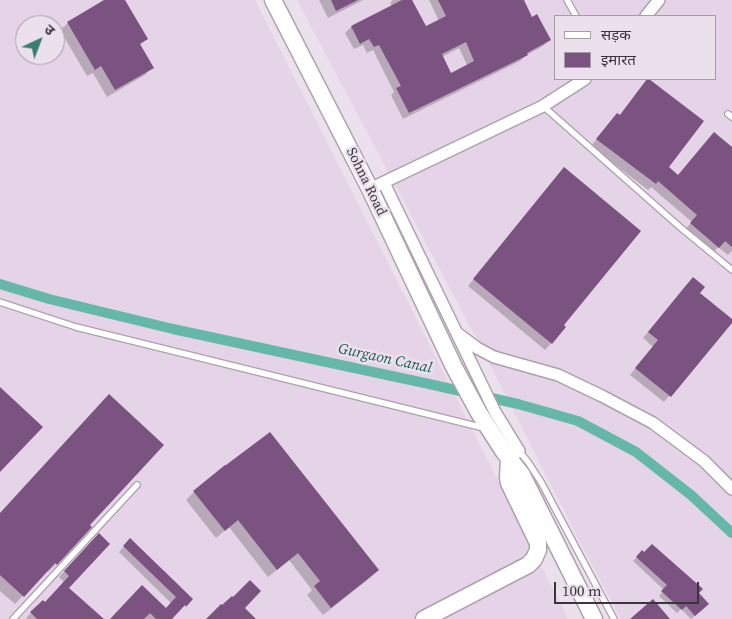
<!DOCTYPE html>
<html>
<head>
<meta charset="utf-8">
<style>
  body { margin:0 }
  #map { position:relative; width:732px; height:619px; overflow:hidden; background:#ebe0ec; font-family:"Source Serif 4","Noto Sans Devanagari",serif }
  canvas { display:block }
  .legend { position:absolute; left:554px; top:15px; width:162px; height:65px; box-sizing:border-box; background:#ebe0ec; border:1px solid #a49ca5; margin:0; padding:6px 9px; list-style:none; font-size:15px; color:#3a353a }
  .legend li { display:flex; align-items:center; gap:10px; height:25px }
  .legend b { width:25px; border:1px solid #a49ca5 }
  .north { position:absolute; left:15px; top:15px; width:50px; height:50px; box-sizing:border-box; background:#ebe0ec; border:1px solid #a49ca5; border-radius:50%; rotate:43deg; font-size:14px; font-weight:700; line-height:20px; text-align:center; color:#3a353a }
  .north::after { content:''; display:block; margin:auto; width:18px; height:22px; background:#397d71; clip-path:polygon(50% 0,100% 100%,50% 72%,0 100%) }
  .scale { position:absolute; left:554px; top:582px; width:145px; height:22px; box-sizing:border-box; border:2px solid #3a353a; border-top:0; padding-left:6px; font-size:15px; line-height:18px; white-space:nowrap; color:#3a353a; -webkit-text-stroke:4px #ebe0ec; paint-order:stroke }
</style>
</head>
<body>
<div id="map">
<canvas width="732" height="619"></canvas>
<ul class="legend">
<li><b style="height:6px;background:#fff"></b>सड़क</li>
<li><b style="height:14px;background:#7b5380"></b>इमारत</li>
</ul>
<div class="north">उ</div>
<div class="scale">100 m</div>
</div>
<script>
const g = document.querySelector('canvas').getContext('2d');
g.lineJoin = 'round';
function fillPath(path, color) { g.fillStyle = color; g.fill(path, 'evenodd'); }
const poly = rows => new Path2D(rows.map(r => 'M' + r).join(''));
function strokePath(path, color, width, dash) { g.strokeStyle = color; g.lineWidth = width; g.lineCap = dash ? 'butt' : 'round'; g.setLineDash(dash || []); g.stroke(path); }
function drawText(font, color, halo, rows, align = 'center') {
  g.font = font + ' "Source Serif 4",serif'; g.lineWidth = 5; g.setLineDash([]); g.textBaseline = 'middle'; g.strokeStyle = halo; g.fillStyle = color; for (const [text, x, y, turn = 0] of rows) {
    g.save(); g.translate(x, y); g.rotate((+turn || 0) * Math.PI / 180); g.textAlign = isNaN(turn) ? turn : align; if (halo) g.strokeText(text, 0, 0); g.fillText(text, 0, 0); g.restore();
  }
}
const built = poly([
  [0,0,255,0,568,619,0,619],
  [25,25,55,25,55,55,25,55],
  [297,0,732,0,732,619,621,619,586,554,481,347],
  [556,16,716,16,716,79,556,79]
]);
const shadow = poly([
  [106,0,124,0,146,38,139,46,152,67,145,75,107,97,93,73,87,76,60,30,68,23],
  [319,0,363,0,328,18],
  [393,0,411,0,425,28,439,21,429,0,522,0,532,18,549,40,543,46,525,56,520,61,508,67,403,119,391,95,394,92,373,50,367,53,363,45,354,49,345,33,351,27,392,6,390,3],
  [459,48,467,65,450,75,442,57],
  [648,79,667,167,678,176,732,149,732,251,728,255,718,247,712,254,684,230,692,222,651,187,648,190,591,146,611,121,619,116,642,86],
  [559,175,563,325,565,327,545,350,468,286],
  [687,284,732,321,664,402,630,375,653,347,643,338],
  [194,492,378,570,370,578,323,615,307,595,312,590,289,560,268,577,229,527,216,538,186,500],
  [0,514,88,525,56,564,48,572,46,571,15,604,0,591],
  [94,540,67,588,102,619,27,619,26,618,43,601,45,603,64,582,59,577],
  [130,540,191,599,172,617,174,619,145,619,144,618,143,619,111,619,166,610,172,604,119,552],
  [642,552,698,593,704,608,691,619,681,609,677,613,659,596,664,590,633,561]
]);
const canal = poly([
  [0,284,49,299,173,329,429,384,518,404,578,421,636,452,691,495,732,533]
]);
const building = poly([
  [104,0,125,0,148,39,140,44,154,68,115,90,101,66,95,70,67,22],
  [331,0,358,0,336,11],
  [402,0,412,0,426,26,446,16,438,0,524,0,532,17,537,14,551,40,527,53,528,55,516,61,409,113,396,88,401,86,379,45,374,47,369,39,360,44,351,26],
  [466,42,474,61,451,73,442,54],
  [647,79,649,79,704,121,669,167,678,175,714,132,732,147,732,247,725,241,719,248,690,223,697,215,658,181,656,184,596,139,617,113,620,115],
  [564,167,641,231,564,325,566,327,552,344,473,279],
  [693,277,705,287,700,293,732,319,732,323,671,397,635,368,658,340,648,332],
  [0,387,43,427,0,472],
  [109,394,164,445,90,525,92,527,57,565,55,563,24,597,0,575,0,513],
  [270,432,379,570,331,608,314,586,320,581,298,553,277,570,238,520,225,531,193,491,225,465,226,465],
  [99,533,110,544,69,588,104,619,37,619,30,612,43,600,45,602,69,576,64,571],
  [130,538,193,599,186,607,185,605,172,619,156,619,150,613,144,619,110,619,142,585,166,608,176,597,123,546],
  [652,544,703,589,699,593,709,604,695,616,686,606,682,610,661,591,667,585,636,557,642,550,644,552],
  [250,580,261,591,245,608,256,619,206,619,221,604,222,605,232,596,233,597],
  [653,599,670,619,630,619]
]);
const lane = poly([
  [567,0,576,16],
  [543,106,681,228,732,270],
  [728,114,732,117],
  [0,302,76,327,484,428],
  [519,451,528,462,541,482,614,619],
  [13,619,137,485]
]);
const street = poly([
  [646,16,659,0],
  [384,183,495,412,519,451,509,458],
  [378,185,543,106,585,79],
  [457,333,477,348,494,357,558,375,602,396,653,423,704,461,732,489]
]);
const secondary = poly([
  [273,0,370,189,454,367,479,413,504,452,522,475,594,619],
  [424,619,528,565,534,559,538,550,538,543,509,483,508,478,509,458]
]);
const streetNames = [
  ["Sohna Road",366,182,64]
];
const waterNames = [
  ["Gurgaon Canal",385,359,12]
];
fillPath(built, '#e5d4e7');
fillPath(shadow, '#0003');
strokePath(canal, '#65b7a7', 10);
fillPath(building, '#7b5380');
strokePath(lane, '#aca1ad', 8);
strokePath(street, '#aca1ad', 14);
strokePath(secondary, '#aca1ad', 19);
strokePath(lane, '#fff', 5.5);
strokePath(street, '#fff', 11);
strokePath(secondary, '#fff', 16);
drawText('14px', '#3a353a', '#ebe0ec', streetNames);
drawText('italic 15px', '#185c51', '#ebe0ec', waterNames);
</script>
</body>
</html>
